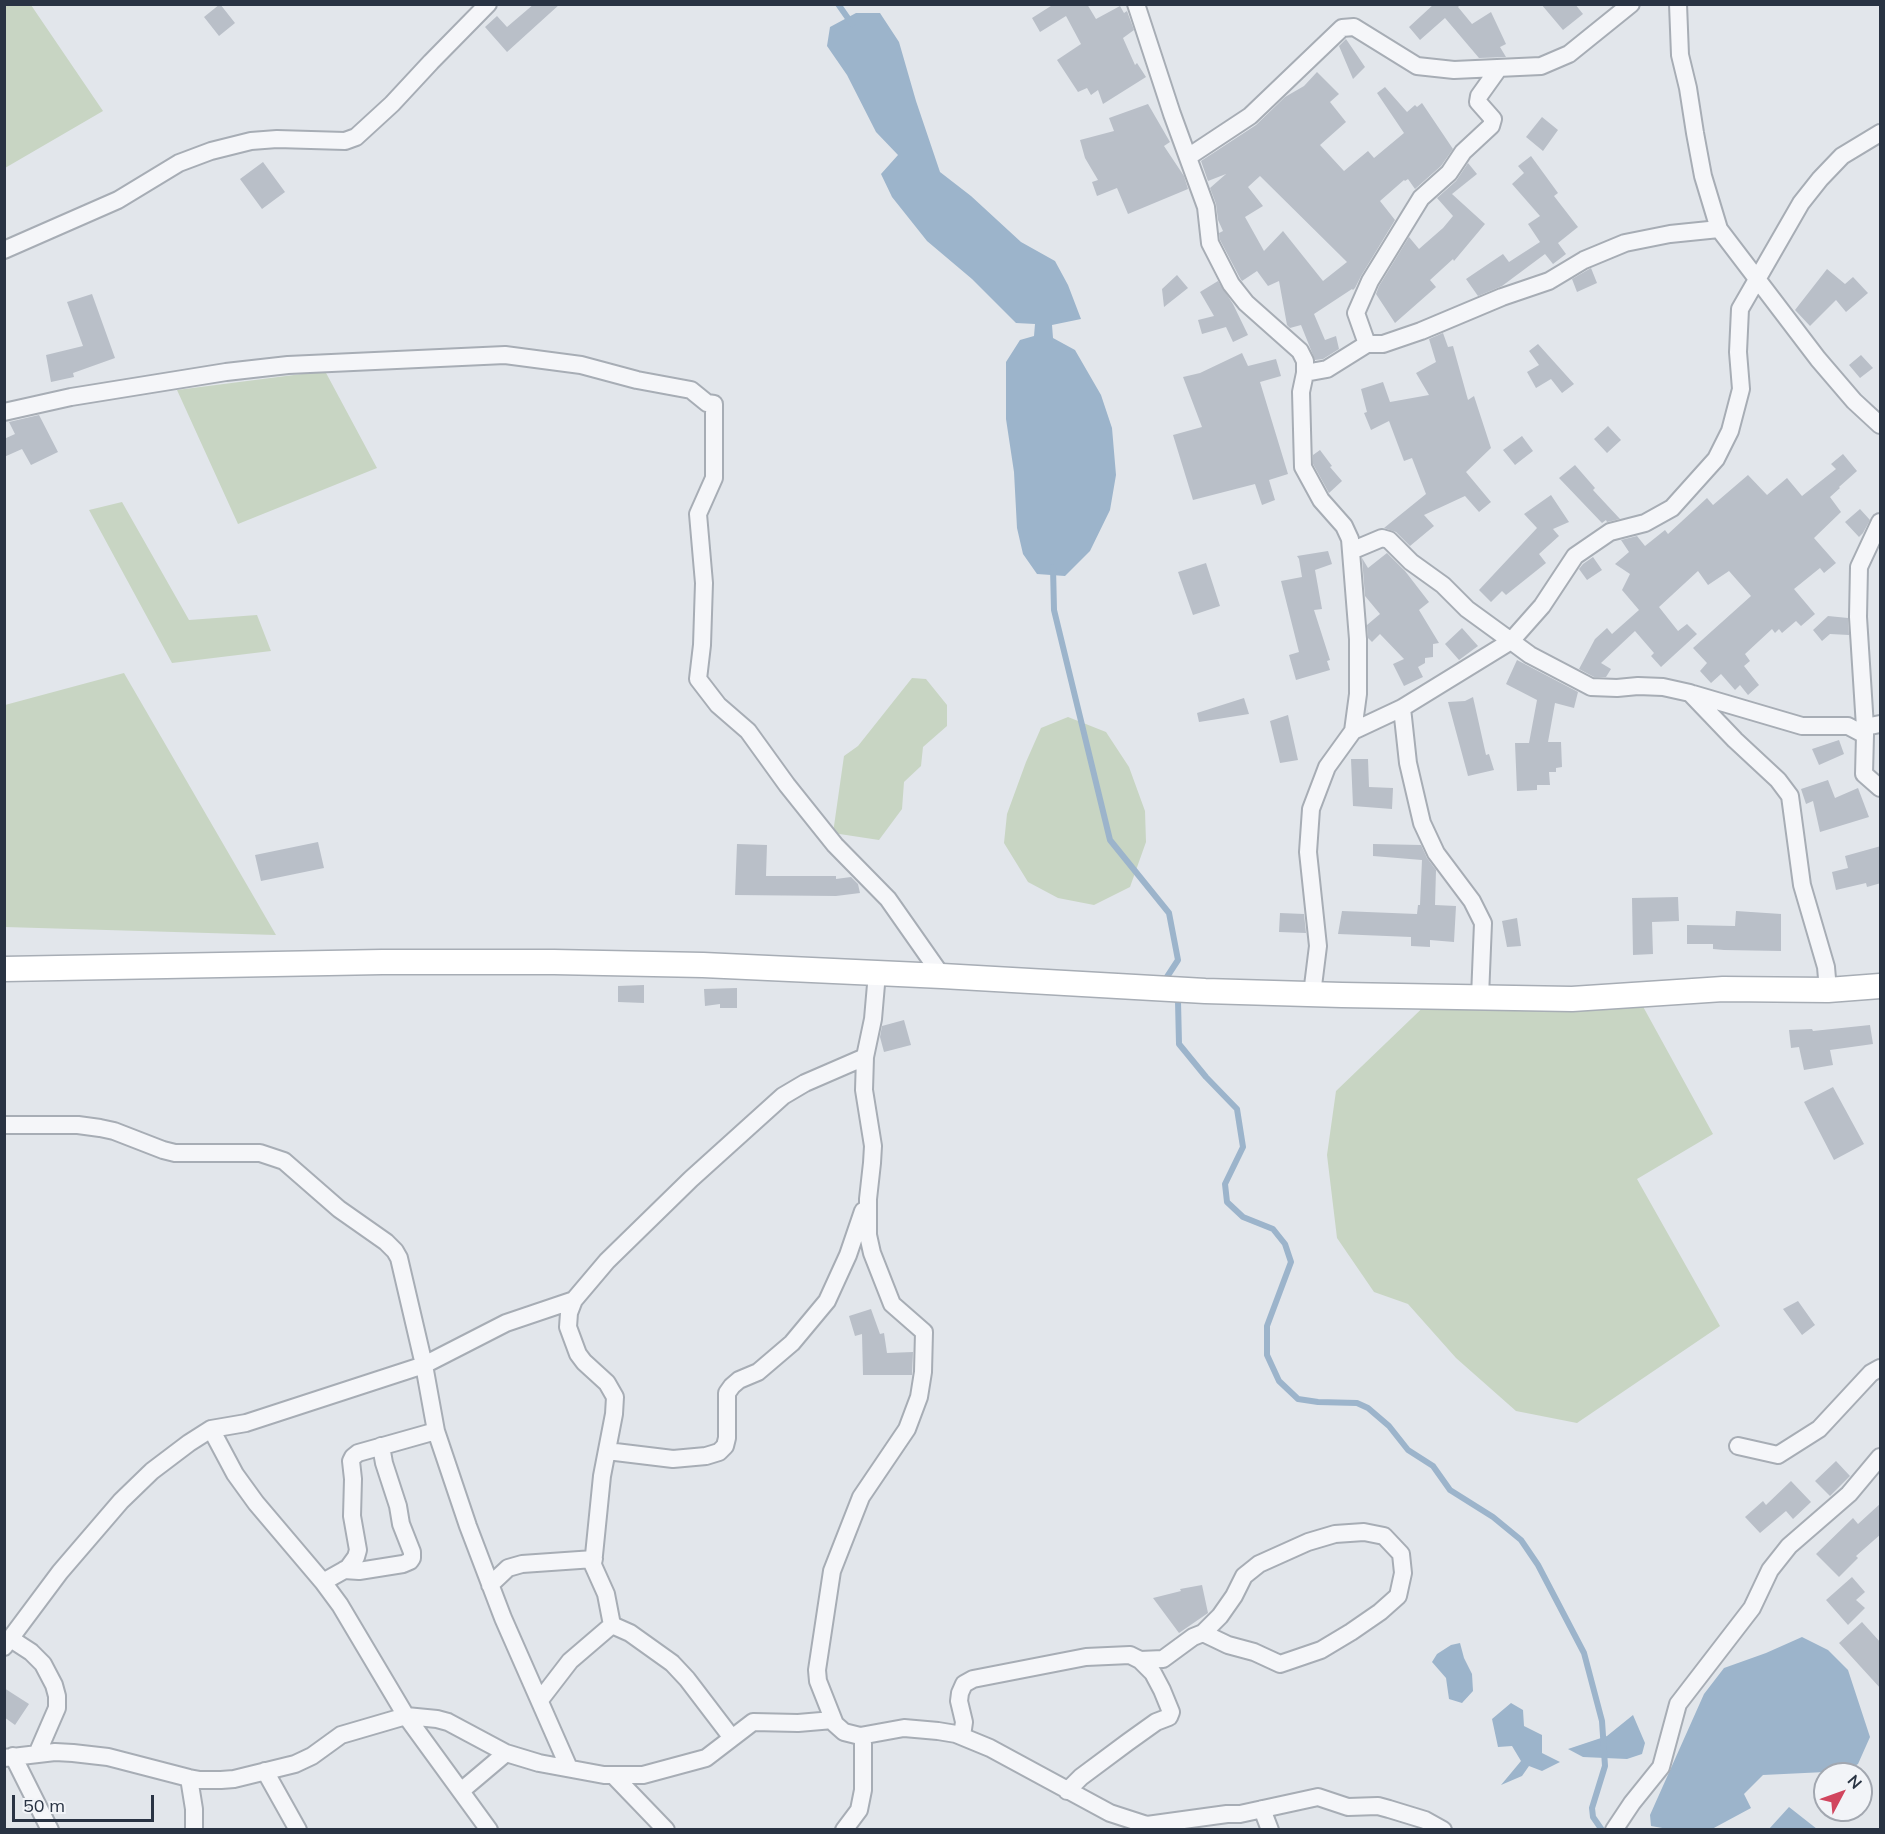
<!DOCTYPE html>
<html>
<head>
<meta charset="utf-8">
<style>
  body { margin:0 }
  #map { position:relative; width:1885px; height:1834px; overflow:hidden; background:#e2e6eb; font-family:Mulish,sans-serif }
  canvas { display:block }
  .frame { position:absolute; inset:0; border:6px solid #293343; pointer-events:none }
  .north { position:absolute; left:1813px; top:1762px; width:60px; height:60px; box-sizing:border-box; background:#f2f4f8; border:2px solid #a2a7b0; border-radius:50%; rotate:49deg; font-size:16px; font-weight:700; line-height:24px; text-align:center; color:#293343 }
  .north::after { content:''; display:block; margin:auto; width:21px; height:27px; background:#d1455e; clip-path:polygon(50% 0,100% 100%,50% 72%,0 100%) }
  .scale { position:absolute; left:12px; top:1795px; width:142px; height:27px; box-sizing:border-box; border:3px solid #293343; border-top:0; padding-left:8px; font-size:18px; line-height:21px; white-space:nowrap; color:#293343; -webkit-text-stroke:4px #f2f4f8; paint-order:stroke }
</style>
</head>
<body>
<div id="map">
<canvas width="1885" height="1834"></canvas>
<div class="frame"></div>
<div class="north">N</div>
<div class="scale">50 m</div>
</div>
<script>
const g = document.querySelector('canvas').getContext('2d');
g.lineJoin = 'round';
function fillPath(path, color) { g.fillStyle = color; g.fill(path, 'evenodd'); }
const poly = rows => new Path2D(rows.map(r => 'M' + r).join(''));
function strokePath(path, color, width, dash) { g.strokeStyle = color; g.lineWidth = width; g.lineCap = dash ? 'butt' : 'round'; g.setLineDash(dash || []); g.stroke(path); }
const green = poly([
  [5,4,31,5,103,111,5,168],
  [325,371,377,468,238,524,177,390],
  [122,502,189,620,257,615,271,651,172,663,89,510],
  [124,673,276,935,5,927,5,705],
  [912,678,926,679,947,705,947,726,923,747,921,766,904,782,902,809,879,840,833,833,844,756,858,746],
  [1068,717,1106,732,1129,767,1145,811,1146,842,1130,887,1094,905,1058,898,1028,882,1004,843,1007,814,1026,762,1041,728],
  [1437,994,1640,1001,1713,1134,1637,1179,1720,1326,1577,1423,1516,1411,1456,1358,1408,1304,1374,1292,1337,1238,1327,1155,1336,1091]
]);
const water = poly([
  [856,13,880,13,899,42,916,101,940,172,971,196,1021,242,1055,261,1068,285,1081,319,1052,325,1053,338,1075,350,1101,395,1112,428,1116,475,1110,510,1090,551,1065,576,1037,574,1023,554,1017,528,1014,472,1006,419,1006,362,1020,340,1034,336,1035,324,1016,323,972,279,927,241,892,197,881,174,898,155,876,132,847,75,827,46,830,27],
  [1802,1637,1828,1650,1848,1670,1870,1737,1858,1764,1846,1771,1763,1775,1744,1794,1751,1808,1712,1829,1668,1829,1651,1826,1650,1815,1704,1694,1724,1668,1766,1653],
  [1460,1643,1464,1658,1472,1674,1473,1691,1462,1703,1449,1699,1446,1678,1432,1662,1437,1654,1451,1645],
  [1511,1703,1523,1710,1524,1726,1542,1735,1542,1753,1560,1762,1542,1771,1529,1766,1522,1776,1501,1785,1521,1761,1512,1746,1498,1747,1492,1719],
  [1633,1715,1645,1743,1642,1754,1627,1759,1583,1757,1568,1749,1607,1736],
  [1789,1807,1817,1829,1769,1829]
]);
const stream = poly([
  [838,4,852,24],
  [1053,567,1054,610,1110,840,1169,913,1178,960,1163,983],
  [1172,997,1178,1001,1179,1044,1206,1077,1237,1109,1243,1147,1225,1184,1227,1202,1243,1217,1273,1229,1285,1244,1291,1262,1267,1326,1267,1355,1279,1381,1298,1399,1318,1402,1357,1403,1368,1408,1389,1426,1408,1450,1433,1466,1450,1490,1493,1517,1521,1540,1538,1565,1584,1653,1602,1721,1605,1766,1592,1808,1593,1817,1602,1830]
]);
const building = poly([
  [220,4,235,23,219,36,204,17],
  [534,4,560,4,507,52,485,27,497,16,507,27],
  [1054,4,1087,4,1096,19,1120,6,1124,13,1127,11,1134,30,1123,38,1135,65,1137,63,1146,77,1103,104,1098,90,1091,95,1087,88,1078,92,1057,60,1081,44,1066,16,1040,32,1032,18],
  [1434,4,1461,4,1458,7,1472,24,1491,12,1506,44,1500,47,1506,57,1479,58,1445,18,1420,40,1409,27],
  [1541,4,1575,4,1583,14,1563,30],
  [1346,39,1365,67,1353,79,1339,46],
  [1317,72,1339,94,1330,102,1346,122,1320,145,1344,171,1368,151,1374,158,1404,133,1377,93,1385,87,1407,112,1415,105,1417,107,1422,103,1453,149,1441,166,1415,189,1408,179,1405,181,1404,180,1380,201,1395,220,1361,276,1355,288,1353,290,1352,289,1314,314,1325,340,1336,336,1339,349,1323,359,1315,360,1301,325,1290,328,1287,325,1279,281,1268,286,1257,271,1242,281,1240,278,1220,240,1219,233,1223,231,1218,220,1216,204,1210,188,1226,174,1208,181,1201,161,1256,125,1285,97,1304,86],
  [1260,176,1347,262,1323,281,1283,231,1264,251,1245,217,1263,206,1248,187],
  [1148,104,1170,142,1164,146,1184,176,1188,189,1128,214,1117,188,1097,196,1092,182,1098,180,1085,158,1080,140,1114,131,1109,118],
  [1542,117,1558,130,1543,151,1526,137],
  [1531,156,1558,193,1554,196,1578,227,1558,243,1566,254,1553,264,1545,254,1502,286,1478,296,1466,279,1503,254,1509,262,1540,242,1528,224,1540,216,1512,184,1524,173,1518,166],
  [263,162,285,192,262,209,240,179],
  [1468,163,1477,174,1452,194,1485,224,1454,261,1453,259,1430,280,1436,287,1395,323,1376,294,1379,286,1409,237,1419,249,1443,228,1453,216,1437,198,1456,181],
  [1591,268,1597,283,1577,292,1572,279],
  [1827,269,1845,284,1853,277,1868,293,1846,312,1836,300,1810,326,1795,310],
  [1177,275,1188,288,1164,307,1162,289],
  [1218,281,1233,304,1248,335,1233,342,1226,327,1202,334,1198,320,1214,316,1200,292],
  [92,294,115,358,73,373,74,377,51,382,46,355,83,346,67,302],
  [1443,333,1448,347,1453,346,1468,400,1474,396,1491,448,1466,472,1491,502,1479,512,1465,496,1424,515,1434,526,1410,546,1396,532,1384,528,1426,494,1412,458,1404,461,1389,421,1371,430,1364,413,1367,412,1361,389,1383,382,1390,402,1429,395,1416,373,1436,362,1429,339],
  [1538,344,1574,384,1562,393,1551,379,1536,388,1527,372,1539,365,1529,351],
  [1242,353,1248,366,1276,359,1281,376,1260,382,1288,474,1269,480,1275,500,1262,505,1255,484,1193,500,1173,435,1202,427,1183,377,1200,373],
  [1861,355,1873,368,1860,378,1849,365],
  [39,415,58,452,31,465,22,449,4,457,4,439,15,434,9,422],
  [1608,426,1621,440,1607,453,1594,439],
  [1522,436,1533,451,1515,465,1503,450],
  [1320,450,1332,466,1330,467,1342,481,1329,493,1313,464,1313,455],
  [1843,454,1857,471,1839,487,1840,488,1830,497,1841,512,1814,538,1836,563,1824,573,1820,568,1794,589,1815,614,1801,626,1796,621,1782,633,1779,629,1775,633,1772,629,1745,654,1750,661,1744,666,1759,685,1748,695,1740,685,1735,690,1721,674,1711,683,1700,671,1707,663,1693,648,1751,596,1729,571,1708,585,1698,571,1659,607,1678,631,1687,624,1697,634,1661,667,1651,656,1654,653,1635,631,1601,663,1611,669,1606,677,1594,677,1579,669,1595,639,1607,628,1612,634,1639,610,1622,590,1630,574,1615,564,1629,552,1621,540,1637,536,1645,546,1665,530,1668,534,1707,498,1713,505,1748,475,1767,495,1787,478,1802,496,1836,469,1831,464],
  [1575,465,1595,488,1593,490,1620,519,1607,522,1606,520,1602,523,1559,478],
  [1551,495,1569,522,1553,529,1559,536,1539,554,1546,563,1506,595,1502,591,1491,602,1479,590,1537,528,1524,514],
  [1860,509,1870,520,1863,533,1859,537,1845,522],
  [1328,551,1332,564,1315,570,1322,609,1314,610,1330,660,1327,661,1330,670,1296,680,1289,655,1299,652,1281,581,1302,577,1299,559,1297,556],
  [1387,553,1405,571,1429,602,1419,610,1439,643,1433,644,1433,657,1425,658,1425,663,1418,667,1423,677,1404,686,1393,664,1404,659,1380,634,1372,642,1368,638,1367,625,1380,614,1365,596,1362,558,1368,568],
  [1593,557,1602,570,1587,580,1579,569,1583,564],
  [1206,563,1220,606,1193,615,1178,572],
  [1828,616,1848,618,1849,635,1830,634,1822,641,1813,630],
  [1462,628,1478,646,1459,660,1445,644],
  [1517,660,1578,692,1574,708,1555,703,1548,742,1561,742,1562,767,1556,768,1556,772,1549,772,1550,785,1537,785,1537,790,1517,791,1515,743,1529,743,1537,700,1506,684],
  [1473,697,1486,755,1489,754,1494,770,1468,776,1448,702,1465,701],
  [1244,698,1249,714,1199,722,1197,713],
  [1288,715,1298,760,1280,763,1270,721],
  [1839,740,1844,754,1819,765,1812,749],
  [1351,759,1368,759,1369,787,1393,788,1392,809,1353,806],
  [1828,780,1835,798,1858,788,1869,817,1820,832,1813,801,1806,804,1801,789],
  [318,842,324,868,261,881,255,855],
  [737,844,767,845,766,876,836,876,836,879,851,877,858,884,860,893,836,896,735,895],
  [1373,844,1421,845,1427,858,1436,870,1435,905,1456,906,1454,942,1430,940,1430,947,1411,946,1411,937,1338,934,1342,911,1417,914,1418,905,1420,905,1422,860,1373,856],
  [1881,846,1881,883,1867,887,1866,883,1836,890,1832,872,1848,868,1845,856],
  [1678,897,1679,921,1652,922,1653,954,1633,955,1632,898],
  [1736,911,1781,914,1781,951,1724,950,1713,949,1713,944,1687,944,1687,925,1735,926],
  [1280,913,1304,914,1306,933,1279,932],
  [1517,918,1521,946,1507,947,1502,921],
  [644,985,644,1003,618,1002,618,986],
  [737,988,737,1008,720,1008,720,1004,705,1006,704,989],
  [904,1020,911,1045,884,1052,880,1037,882,1026],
  [1870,1025,1873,1044,1830,1050,1833,1065,1804,1070,1799,1047,1791,1048,1789,1030,1812,1029,1813,1031],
  [1833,1087,1864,1144,1834,1160,1804,1102],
  [1798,1301,1815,1325,1802,1335,1783,1309],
  [871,1309,880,1334,884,1333,887,1353,913,1352,912,1375,863,1375,862,1334,855,1336,849,1316],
  [1836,1461,1850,1476,1830,1496,1815,1481],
  [1791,1481,1811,1502,1793,1519,1786,1511,1760,1533,1745,1517,1763,1501,1766,1505],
  [1881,1503,1881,1534,1856,1556,1858,1558,1839,1577,1816,1554,1853,1518,1858,1524],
  [1852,1577,1865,1592,1856,1600,1865,1608,1848,1625,1826,1600],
  [1202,1585,1208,1613,1179,1633,1153,1598,1181,1591,1180,1589],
  [1862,1622,1881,1643,1881,1689,1839,1643],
  [4,1688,29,1704,15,1725,4,1717]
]);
const street = poly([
  [1136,4,1172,114,1206,207,1210,243,1231,284,1246,303,1300,351,1305,361,1305,373,1301,392,1303,467,1321,500,1344,526,1350,539,1358,639,1358,694,1353,731,1327,767,1311,809,1308,852,1318,946,1312,994],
  [1188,157,1250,116,1342,28,1354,27,1417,66,1454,70,1541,66,1569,54,1631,4],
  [1719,229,1818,359,1854,401,1880,425],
  [4,250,118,200,179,163,211,151,251,141,277,139,345,141,356,137,392,104,431,62,488,4],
  [1367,344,1356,313,1370,281,1421,198,1449,173,1463,152,1491,126,1493,119,1478,102,1479,96,1499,68],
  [1305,373,1327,369,1367,344,1383,344,1421,331,1502,297,1549,281,1584,260,1625,243,1670,234,1719,229,1703,176,1695,133,1688,88,1680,55,1678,4],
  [4,412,71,397,226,372,288,365,505,355,581,365,637,380,691,390,707,403,714,404,714,478,698,514,704,583,702,645,698,679,718,705,748,731,787,785,835,845,888,899,942,976],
  [1351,551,1382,538,1389,540,1411,562,1443,585,1467,609,1511,641,1530,655,1591,687,1617,688,1638,686,1663,687,1690,693,1735,740,1778,780,1790,796,1802,885,1826,967,1828,990],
  [1693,694,1802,726,1848,726,1865,735,1865,727,1880,724],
  [1402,708,1408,763,1422,823,1436,853,1472,901,1483,923,1480,997],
  [1865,727,1858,617,1859,567,1880,522],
  [1353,731,1402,708,1511,641,1542,606,1575,556,1610,532,1645,523,1672,508,1716,459,1730,431,1741,389,1738,352,1740,309,1801,203,1820,179,1842,156,1880,133],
  [1865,735,1864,774,1880,788],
  [877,973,873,1019,865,1057,864,1090,873,1146,872,1163,868,1199,868,1235,872,1253,892,1304,924,1332,923,1372,919,1397,907,1429,861,1497,832,1571,817,1670,818,1681,835,1724,844,1732,860,1736,904,1728,938,1731,956,1734,990,1748,1110,1813,1147,1825,1227,1814,1240,1814,1318,1797,1348,1807,1378,1806,1389,1809,1425,1820,1443,1830],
  [4,1125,78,1125,100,1128,114,1131,163,1150,175,1153,260,1153,284,1161,339,1209,386,1242,395,1251,399,1258,424,1365,436,1431,468,1526,503,1618,569,1768],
  [211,1429,235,1474,256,1503,323,1582,340,1605,406,1716,489,1830],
  [1738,1446,1778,1455,1819,1429,1871,1373,1880,1368],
  [607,1451,673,1459,706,1456,719,1452,725,1446,727,1438,727,1393,732,1386,739,1380,758,1372,792,1343,827,1301,848,1255,863,1211],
  [344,1570,359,1571,403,1564,410,1561,412,1558,412,1552,401,1524,398,1506,384,1463,381,1446],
  [323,1582,348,1568,356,1557,358,1550,352,1516,353,1479,351,1461,353,1457,358,1453,436,1431],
  [490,1585,508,1568,522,1564,594,1559],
  [612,1625,630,1633,672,1663,687,1679,732,1738],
  [11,1639,31,1652,43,1664,54,1685,57,1696,57,1708,37,1754],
  [4,1647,60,1572,121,1501,152,1471,189,1443,211,1429,246,1423,424,1365,506,1323,574,1300,607,1261,691,1179,783,1096,805,1083,865,1057],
  [1140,1660,1163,1659,1193,1637,1203,1633,1220,1616,1234,1596,1244,1576,1259,1564,1308,1542,1335,1534,1364,1532,1384,1536,1401,1554,1403,1573,1398,1596,1380,1612,1351,1632,1321,1650,1280,1664,1254,1652,1228,1645,1203,1633],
  [540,1700,570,1661,612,1625,606,1594,593,1565,602,1476,614,1414,615,1397,607,1383,584,1362,578,1354,568,1327,569,1313,574,1300],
  [962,1736,964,1722,959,1701,960,1693,964,1684,973,1679,1086,1657,1130,1655,1140,1660,1153,1673,1162,1690,1171,1712,1169,1717,1156,1722,1128,1742,1081,1777,1067,1791],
  [13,1756,50,1830],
  [4,1758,55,1752,73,1753,108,1757,189,1778,200,1780,221,1780,234,1779,295,1764,312,1756,341,1735,406,1716,437,1719,448,1722,506,1753,539,1763,604,1775,643,1775,706,1758,753,1722,798,1723,833,1720],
  [265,1771,298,1830],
  [614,1776,666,1830],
  [189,1778,194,1809,194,1830],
  [461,1791,506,1753],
  [1262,1809,1270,1830],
  [844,1830,859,1810,863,1790,863,1736],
  [1614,1830,1632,1803,1661,1767,1678,1704,1752,1608,1770,1570,1789,1546,1849,1494,1880,1457]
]);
const secondary = poly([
  [4,969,382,962,554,962,703,965,942,976,1205,991,1342,995,1572,999,1723,989,1828,990,1880,986]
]);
fillPath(green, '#c8d5c3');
fillPath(water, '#9cb4cb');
strokePath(stream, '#9cb4cb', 6);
fillPath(building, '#b9bfc8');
strokePath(street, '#a7adb5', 20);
strokePath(secondary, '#a7adb5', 27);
strokePath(street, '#f5f6f9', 16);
strokePath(secondary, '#fff', 24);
</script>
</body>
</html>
